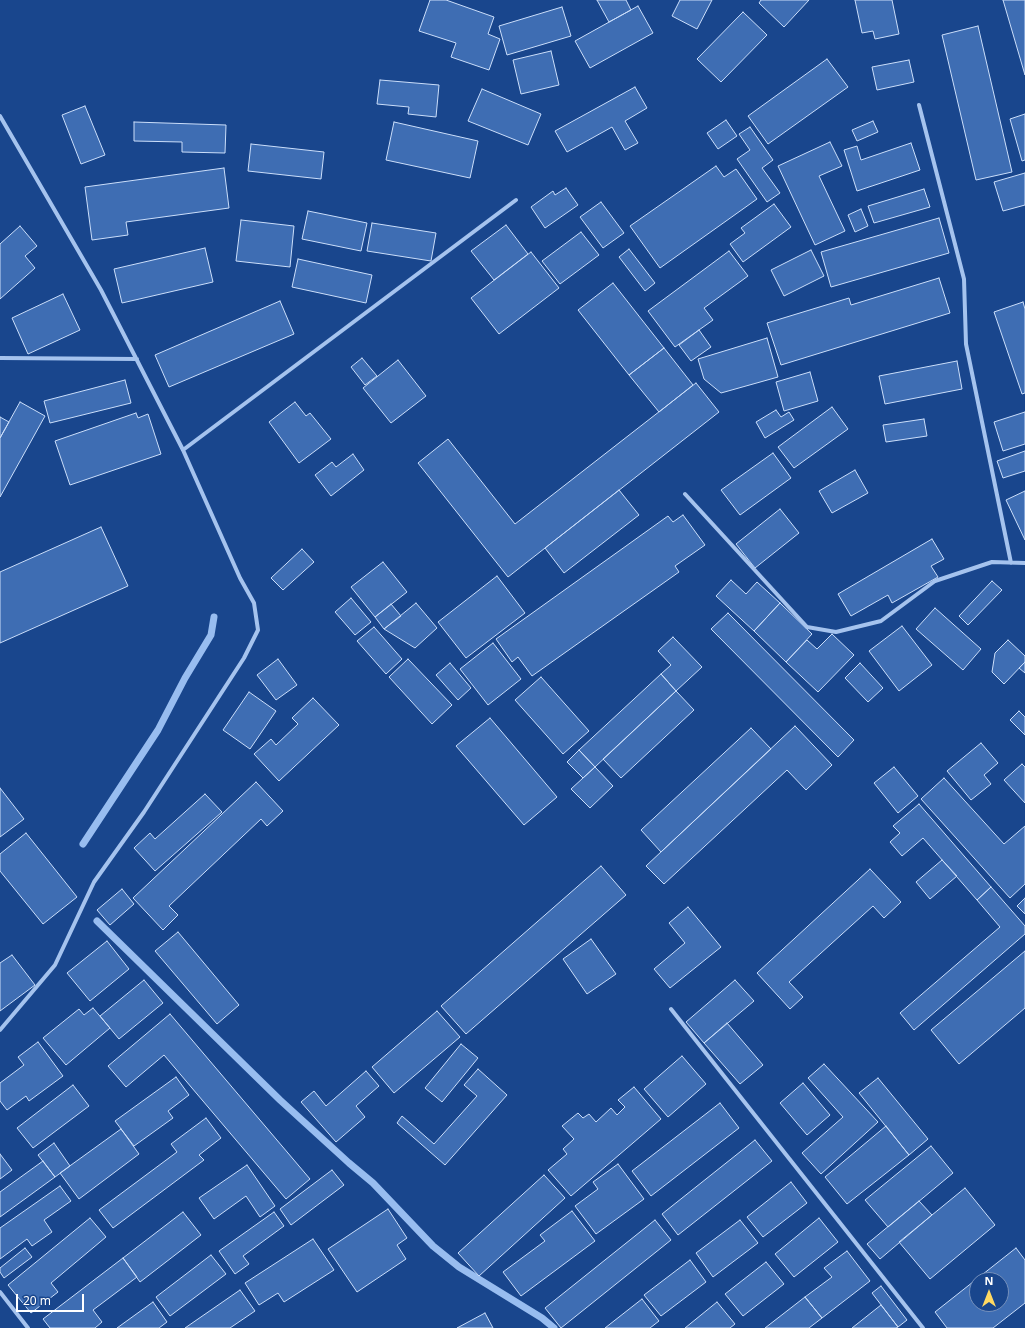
<!DOCTYPE html>
<html>
<head>
<meta charset="utf-8">
<style>
  body { margin:0 }
  #map { position:relative; width:1025px; height:1328px; overflow:hidden; background:#19468d; font-family:"Noto Sans",sans-serif }
  canvas { display:block }
  .north { position:absolute; left:969px; top:1272px; width:40px; height:40px; box-sizing:border-box; background:#19468d; border:1px solid #7590bb; border-radius:50%; rotate:0deg; font-size:11px; font-weight:700; line-height:16px; text-align:center; color:#fff }
  .north::after { content:''; display:block; margin:auto; width:14px; height:18px; background:#ffd962; clip-path:polygon(50% 0,100% 100%,50% 72%,0 100%) }
  .scale { position:absolute; left:16px; top:1294px; width:68px; height:18px; box-sizing:border-box; border:2px solid #fff; border-top:0; padding-left:5px; font-size:12px; line-height:14px; white-space:nowrap; color:#fff; -webkit-text-stroke:3px #19468d; paint-order:stroke }
</style>
</head>
<body>
<div id="map">
<canvas width="1025" height="1328"></canvas>
<div class="north">N</div>
<div class="scale">20 m</div>
</div>
<script>
const g = document.querySelector('canvas').getContext('2d');
g.lineJoin = 'round';
const poly = rows => new Path2D(rows.map(r => 'M' + r).join(''));
function strokePath(path, color, width, dash) { g.strokeStyle = color; g.lineWidth = width; g.lineCap = dash ? 'butt' : 'round'; g.setLineDash(dash || []); g.stroke(path); }
function fillPath(path, color) { g.fillStyle = color; g.fill(path, 'evenodd'); }
const stream = poly([
  [83,844,158,730,185,678,211,635,214,617],
  [97,921,280,1100,349,1163,373,1183,433,1246,459,1267,542,1318,554,1328]
]);
const building = poly([
  [430,0,446,0,494,17,488,34,500,39,489,70,451,57,456,43,419,31,430,0],
  [597,0,626,0,631,10,609,22,597,0],
  [680,0,712,0,697,29,672,16,680,0],
  [761,0,809,0,784,27,759,3,761,0],
  [855,0,892,0,899,34,875,39,873,31,862,33,855,0],
  [1003,0,1025,0,1025,75,1003,0],
  [638,6,653,33,590,68,575,41,638,6],
  [562,7,571,36,507,55,499,26,562,7],
  [743,12,767,35,721,82,697,59,743,12],
  [978,26,1012,172,976,180,942,35,978,26],
  [551,51,559,85,521,94,513,60,551,51],
  [827,59,848,87,768,144,748,116,827,59],
  [909,60,914,82,877,90,872,67,909,60],
  [380,80,439,85,436,117,408,114,409,107,377,104,380,80],
  [635,87,647,108,625,121,638,143,625,150,612,127,567,152,555,131,635,87],
  [482,89,541,114,528,145,468,121,482,89],
  [85,106,105,155,81,164,62,115,85,106],
  [1025,114,1025,160,1022,161,1010,119,1025,114],
  [726,120,737,136,718,149,707,133,726,120],
  [873,121,878,132,857,141,852,130,873,121],
  [134,122,226,125,225,153,182,152,182,142,134,141,134,122],
  [394,122,478,141,470,178,386,160,394,122],
  [750,127,773,160,762,168,780,193,767,202,737,159,750,150,739,134,750,127],
  [830,142,842,166,819,176,845,231,815,245,778,166,830,142],
  [911,143,920,170,857,191,844,150,857,146,861,160,911,143],
  [251,144,324,152,321,179,248,171,251,144],
  [716,166,724,177,736,169,757,199,660,268,630,226,716,166],
  [224,168,229,208,126,222,128,235,92,240,85,187,224,168],
  [1025,173,1025,205,1003,211,994,182,1025,173],
  [566,188,578,205,545,228,531,207,553,191,555,195,566,188],
  [924,189,930,207,874,223,868,206,924,189],
  [601,202,624,233,603,248,580,217,601,202],
  [774,204,791,227,743,262,730,244,745,233,741,228,774,204],
  [861,209,868,226,855,232,848,215,861,209],
  [308,211,367,223,361,251,302,239,308,211],
  [939,218,949,253,831,287,821,252,939,218],
  [241,220,294,226,290,267,236,261,241,220],
  [372,223,436,233,431,261,367,251,372,223],
  [506,225,528,254,494,280,471,251,506,225],
  [20,226,37,246,25,256,35,268,0,299,0,244,20,226],
  [581,232,599,255,560,284,542,261,581,232],
  [205,248,213,282,122,303,114,269,205,248],
  [629,249,655,283,645,291,619,257,629,249],
  [811,250,824,276,784,296,771,270,811,250],
  [729,251,748,276,704,308,713,320,675,347,648,311,729,251],
  [531,252,559,288,499,334,471,298,531,252],
  [298,259,372,275,366,303,292,287,298,259],
  [939,278,950,313,781,365,767,323,849,298,851,305,939,278],
  [613,283,664,348,629,375,578,310,613,283],
  [63,294,80,330,28,354,12,318,63,294],
  [280,301,294,334,169,387,155,355,280,301],
  [1023,302,1025,309,1025,393,1022,394,994,312,1023,302],
  [699,330,711,347,691,361,679,345,699,330],
  [767,338,778,377,721,393,704,379,698,359,767,338],
  [664,348,693,385,659,412,629,375,664,348],
  [362,358,377,376,365,385,351,367,362,358],
  [398,360,426,396,391,423,363,388,398,360],
  [957,361,962,389,885,404,879,376,957,361],
  [810,372,818,401,784,411,776,382,810,372],
  [125,380,131,403,50,423,44,401,125,380],
  [696,383,719,412,508,577,418,463,448,439,515,524,696,383],
  [20,402,45,416,0,497,0,438,20,402],
  [295,402,306,416,310,413,331,439,299,463,269,422,295,402],
  [832,407,848,429,794,468,778,447,832,407],
  [776,410,781,417,789,412,794,420,765,438,756,422,776,410],
  [1025,412,1025,444,1003,451,994,422,1025,412],
  [136,413,138,418,148,414,161,454,70,485,55,441,136,413],
  [0,417,9,422,0,438,0,417],
  [924,419,927,436,886,442,883,425,924,419],
  [1025,451,1025,471,1003,478,997,461,1025,451],
  [773,453,791,478,740,515,721,490,773,453],
  [353,454,364,470,331,496,315,475,332,462,336,467,353,454],
  [855,470,868,493,832,513,819,491,855,470],
  [619,490,639,515,564,573,545,548,619,490],
  [1025,491,1025,540,1006,500,1025,491],
  [780,509,799,533,755,568,736,544,780,509],
  [683,515,705,545,675,566,679,572,532,676,518,657,512,662,496,639,668,516,673,522,683,515],
  [101,527,128,586,0,643,0,572,101,527],
  [932,539,944,559,931,566,938,577,892,603,888,595,851,616,838,594,932,539],
  [302,549,314,562,283,590,271,578,302,549],
  [383,562,407,592,375,617,351,587,383,562],
  [497,576,525,613,466,658,438,622,497,576],
  [731,580,746,594,757,582,780,603,754,631,716,596,731,580],
  [992,581,1002,590,968,625,959,616,992,581],
  [351,598,371,622,355,635,335,612,351,598],
  [416,603,437,628,415,648,384,629,416,603],
  [780,603,812,634,786,662,754,631,780,603],
  [391,604,401,616,384,629,375,617,391,604],
  [935,608,981,649,963,670,916,629,935,608],
  [728,613,854,740,838,757,711,629,728,613],
  [902,626,932,665,899,691,869,651,902,626],
  [374,627,402,659,386,674,357,641,374,627],
  [832,634,854,655,818,692,786,662,807,640,817,649,832,634],
  [673,637,702,667,676,691,661,674,671,665,658,651,673,637],
  [1008,640,1025,656,1025,662,1004,684,992,672,995,653,1008,640],
  [493,643,521,679,488,705,460,669,493,643],
  [278,659,297,685,276,700,257,675,278,659],
  [408,659,452,705,432,724,389,677,408,659],
  [1025,662,1025,673,1019,668,1025,662],
  [450,663,471,688,458,700,436,675,450,663],
  [860,663,883,688,868,702,845,678,860,663],
  [661,674,676,691,595,767,579,750,661,674],
  [541,677,589,731,563,754,515,700,541,677],
  [676,691,694,710,621,778,603,759,676,691],
  [249,692,276,711,250,749,223,730,249,692],
  [313,698,339,725,279,781,254,754,271,739,276,745,298,724,292,718,313,698],
  [1019,711,1025,717,1025,735,1010,720,1019,711],
  [490,718,557,797,524,825,456,746,490,718],
  [795,726,832,765,806,790,787,770,664,884,646,866,795,726],
  [751,728,771,749,661,852,641,830,751,728],
  [981,743,998,763,984,775,991,784,971,800,947,771,981,743],
  [579,750,595,767,583,778,567,762,579,750],
  [1022,764,1025,767,1025,803,1004,780,1022,764],
  [595,767,613,786,590,808,571,789,595,767],
  [894,767,918,796,898,813,874,783,894,767],
  [944,778,1004,844,1025,826,1025,884,1010,898,921,799,944,778],
  [256,782,283,811,267,826,261,819,169,906,178,915,163,930,133,898,256,782],
  [0,788,24,819,0,837,0,788],
  [205,794,222,812,155,871,134,848,150,833,155,839,205,794],
  [919,804,991,887,977,900,923,838,902,856,890,842,900,833,893,826,919,804],
  [26,833,77,897,43,924,0,871,0,854,26,833],
  [942,860,957,876,930,899,916,882,942,860],
  [601,866,626,895,466,1034,441,1006,601,866],
  [870,869,901,902,884,918,873,906,789,982,803,997,790,1009,757,973,870,869],
  [991,887,1025,926,1025,934,914,1030,900,1013,1000,927,977,900,991,887],
  [122,889,134,904,110,925,97,910,122,889],
  [1025,898,1025,914,1017,906,1025,898],
  [688,907,721,947,670,988,654,969,685,943,669,923,688,907],
  [178,932,239,1005,217,1024,155,951,178,932],
  [591,939,616,974,587,994,563,959,591,939],
  [107,941,129,969,90,1001,67,973,107,941],
  [1025,951,1025,1008,959,1064,931,1030,1025,951],
  [12,955,35,985,0,1011,0,963,12,955],
  [144,980,163,1003,119,1039,100,1016,144,980],
  [735,980,754,1001,704,1043,686,1022,735,980],
  [93,1008,110,1028,66,1065,43,1038,79,1009,84,1015,93,1008],
  [437,1011,460,1037,394,1093,372,1067,437,1011],
  [170,1014,310,1179,286,1199,164,1055,126,1087,108,1066,170,1014],
  [727,1023,763,1065,740,1084,704,1043,727,1023],
  [38,1042,63,1076,29,1101,26,1096,7,1110,0,1101,0,1083,24,1065,18,1057,38,1042],
  [461,1044,478,1058,442,1102,425,1088,461,1044],
  [682,1056,706,1084,668,1117,644,1089,682,1056],
  [824,1064,878,1122,821,1174,802,1153,843,1117,808,1078,824,1064],
  [478,1069,507,1095,445,1165,397,1123,402,1116,434,1144,477,1096,464,1085,478,1069],
  [366,1071,379,1086,356,1106,365,1117,336,1142,301,1102,314,1091,326,1106,366,1071],
  [176,1077,189,1095,168,1111,173,1118,134,1146,115,1121,176,1077],
  [878,1078,928,1139,909,1155,859,1093,878,1078],
  [803,1083,830,1115,807,1135,780,1103,803,1083],
  [73,1085,89,1106,33,1148,17,1128,73,1085],
  [634,1087,661,1119,571,1196,548,1170,567,1154,563,1149,574,1139,562,1126,578,1113,583,1118,589,1114,596,1122,611,1108,617,1115,625,1107,618,1100,634,1087],
  [720,1103,739,1128,651,1196,632,1171,720,1103],
  [206,1118,221,1138,199,1155,204,1160,113,1228,99,1210,177,1152,171,1144,206,1118],
  [886,1126,909,1155,847,1204,825,1177,886,1126],
  [121,1129,139,1154,79,1199,60,1173,121,1129],
  [755,1140,772,1161,678,1235,662,1214,755,1140],
  [54,1143,70,1166,55,1177,38,1155,54,1143],
  [931,1146,953,1173,888,1227,865,1200,931,1146],
  [0,1154,12,1170,0,1179,0,1154],
  [43,1161,55,1177,0,1217,0,1192,43,1161],
  [618,1164,644,1199,596,1234,575,1206,598,1189,593,1182,618,1164],
  [247,1165,275,1206,260,1217,246,1196,214,1219,199,1198,247,1165],
  [332,1170,344,1185,291,1225,280,1209,332,1170],
  [544,1175,565,1198,479,1276,458,1253,544,1175],
  [791,1182,807,1203,763,1237,747,1217,791,1182],
  [60,1186,71,1201,44,1220,52,1232,32,1246,27,1239,0,1259,0,1228,60,1186],
  [965,1188,995,1225,930,1279,899,1242,965,1188],
  [919,1201,932,1215,880,1259,867,1244,919,1201],
  [388,1209,407,1238,397,1245,406,1259,357,1292,328,1249,388,1209],
  [572,1211,595,1241,521,1296,503,1272,545,1241,540,1235,572,1211],
  [183,1212,201,1235,140,1282,123,1258,183,1212],
  [274,1212,284,1226,243,1256,249,1264,235,1274,219,1251,274,1212],
  [90,1218,106,1237,51,1283,58,1292,31,1313,8,1285,90,1218],
  [819,1218,838,1242,794,1277,775,1254,819,1218],
  [655,1220,671,1240,561,1328,545,1308,655,1220],
  [740,1220,758,1243,713,1277,696,1253,740,1220],
  [313,1239,334,1270,284,1302,278,1293,259,1305,245,1283,313,1239],
  [25,1248,32,1257,4,1278,0,1272,0,1268,25,1248],
  [1016,1248,1025,1260,1025,1303,993,1328,947,1328,935,1312,1016,1248],
  [977,1280,1001,1280,1001,1304,977,1304,977,1280],
  [847,1251,870,1281,822,1318,805,1297,832,1277,824,1268,847,1251],
  [211,1255,226,1274,170,1316,156,1297,211,1255],
  [123,1258,137,1277,93,1310,102,1322,95,1328,50,1328,43,1319,123,1258],
  [690,1260,706,1282,661,1316,644,1295,690,1260],
  [766,1262,784,1284,743,1316,725,1294,766,1262],
  [881,1286,907,1320,898,1327,872,1293,881,1286],
  [240,1290,255,1311,230,1328,185,1328,240,1290],
  [805,1297,822,1318,809,1328,765,1328,805,1297],
  [642,1299,659,1321,650,1328,605,1328,642,1299],
  [153,1302,167,1322,159,1328,117,1328,153,1302],
  [717,1302,735,1324,730,1328,685,1328,717,1302],
  [881,1305,898,1327,896,1328,852,1328,881,1305],
  [485,1313,493,1328,457,1328,485,1313]
]);
const minor = poly([
  [919,105,964,279,966,344,1011,563],
  [0,116,101,290,183,450,240,578,254,603,258,630,244,658,144,812,94,882,55,965,0,1030],
  [0,358,137,359],
  [183,450,516,200],
  [685,494,807,627,836,632,881,621,935,581,992,562,1025,563],
  [671,1009,923,1328],
  [0,1292,28,1328]
]);
strokePath(stream, '#98bdf0', 7);
fillPath(building, '#3e6db3');
strokePath(building, '#cbdefa', 1);
strokePath(minor, '#a5c3ee', 4);
</script>
</body>
</html>
